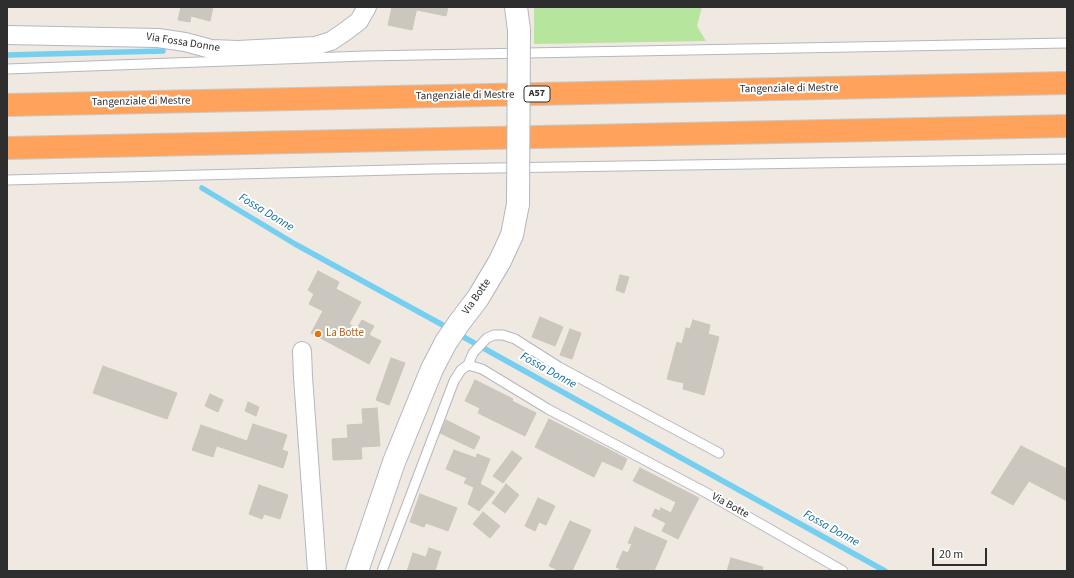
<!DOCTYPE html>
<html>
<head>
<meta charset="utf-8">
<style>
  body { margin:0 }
  #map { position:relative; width:1074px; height:578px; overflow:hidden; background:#efe9e1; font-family:"Source Sans 3",sans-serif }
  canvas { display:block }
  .frame { position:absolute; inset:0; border:8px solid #2e2e2e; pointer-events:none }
  .scale { position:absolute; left:932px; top:548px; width:55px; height:18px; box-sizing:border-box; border:2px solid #2e2e2e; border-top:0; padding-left:5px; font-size:12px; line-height:14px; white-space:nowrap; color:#2e2e2e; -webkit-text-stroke:3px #fff; paint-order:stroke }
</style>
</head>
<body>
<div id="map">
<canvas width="1074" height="578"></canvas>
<div class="frame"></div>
<div class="scale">20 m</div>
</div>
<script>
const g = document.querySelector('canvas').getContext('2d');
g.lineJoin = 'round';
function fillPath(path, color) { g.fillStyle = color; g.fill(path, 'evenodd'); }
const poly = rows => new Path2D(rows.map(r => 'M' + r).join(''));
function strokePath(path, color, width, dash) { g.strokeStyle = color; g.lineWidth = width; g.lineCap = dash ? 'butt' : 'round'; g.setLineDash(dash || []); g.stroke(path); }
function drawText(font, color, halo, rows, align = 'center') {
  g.font = font + ' "Source Sans 3",sans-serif'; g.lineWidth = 4; g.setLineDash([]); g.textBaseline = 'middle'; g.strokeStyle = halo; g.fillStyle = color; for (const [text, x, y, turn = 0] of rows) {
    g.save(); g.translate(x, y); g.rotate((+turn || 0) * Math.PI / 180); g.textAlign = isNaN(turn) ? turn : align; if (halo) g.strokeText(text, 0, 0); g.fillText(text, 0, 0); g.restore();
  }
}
const green = poly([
  [534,7,702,7,697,26,706,41,534,44]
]);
const stream = poly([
  [7,55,163,51],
  [202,188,295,244,450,329],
  [458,334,885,571]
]);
const building = poly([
  [181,7,213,7,210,21,191,16,190,22,178,20,181,7],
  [392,7,417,7,412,30,388,25,392,7],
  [417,7,448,7,446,16,417,10,417,7],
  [318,271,339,282,336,289,361,302,349,324,357,328,362,320,374,326,369,335,381,341,369,364,311,333,323,311,309,304,314,294,308,290,318,271],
  [620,275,629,277,624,293,616,290,620,275],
  [540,317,563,327,555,346,532,337,540,317],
  [693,320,710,325,708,334,690,329,693,320],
  [686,328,719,337,704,395,683,389,684,383,667,379,677,342,682,344,686,328],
  [570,329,581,333,572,359,560,355,570,329],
  [391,358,405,363,389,405,376,400,391,358],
  [103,366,177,393,167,419,93,393,103,366],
  [475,380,513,399,512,401,536,413,525,436,478,413,480,408,465,401,475,380],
  [210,394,223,400,218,412,205,406,210,394],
  [248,402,259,407,256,416,245,411,248,402],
  [377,408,380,446,361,447,362,459,333,460,332,439,348,438,347,425,363,424,362,409,377,408],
  [549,419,608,449,594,477,535,447,549,419],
  [446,420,480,437,474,449,440,433,446,420],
  [253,424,287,435,282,450,288,452,283,468,217,446,221,432,247,441,253,424],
  [201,425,221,432,213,457,192,450,201,425],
  [1021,446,1067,469,1067,501,1029,481,1013,505,991,493,1021,446],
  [608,449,627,459,622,470,602,461,608,449],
  [454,450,476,458,477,454,490,459,478,489,464,483,467,478,446,469,454,450],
  [512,451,522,458,503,483,493,476,512,451],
  [640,468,699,498,687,521,671,513,676,502,633,481,640,468],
  [480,484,495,492,479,511,468,504,474,487,478,489,480,484],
  [506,484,519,495,505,513,492,503,506,484],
  [259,485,288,495,280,519,264,514,262,519,249,514,259,485],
  [420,494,457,508,448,531,426,523,424,527,410,522,420,494],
  [538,498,555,506,546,525,539,522,535,531,525,526,538,498],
  [661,508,687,521,678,539,662,531,666,523,652,516,655,509,660,511,661,508],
  [483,512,500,526,490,538,473,524,483,512],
  [570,521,591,530,572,571,560,571,549,566,570,521],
  [635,527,667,541,654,571,619,571,620,569,616,567,623,551,628,553,632,544,628,543,635,527],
  [429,548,441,552,438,561,426,557,429,548],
  [413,553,438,561,435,571,407,571,413,553],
  [731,558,763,567,762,571,727,571,731,558]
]);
const lane = poly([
  [7,69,365,56,1067,43],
  [7,180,432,169,1067,159],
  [468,365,473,353,487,338,494,335,503,335,515,339,559,367,719,453],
  [382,571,454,381,461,370,468,365,482,369,548,409,703,491,843,571]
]);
const street = poly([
  [7,35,158,38,185,42,211,49,238,50,315,46,331,41,343,33,359,21,367,7],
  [302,351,303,377,317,571]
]);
const secondary = poly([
  [516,7,519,30],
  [357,571,394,462,432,369,446,342,459,323,478,298,500,261,512,235,518,204]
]);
const highway = poly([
  [7,105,1067,83],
  [7,148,1067,126]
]);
const secondaryBridge = poly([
  [518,204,519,30]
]);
const markers = [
  [318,334,4,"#e8710a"]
];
const shields = [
  [537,94,26]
];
const shieldNames = [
  ["A57",537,94]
];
const streetNames = [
  ["Via Fossa Donne",183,43,9],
  ["Tangenziale di Mestre",789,89,-1],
  ["Tangenziale di Mestre",465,96,-1],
  ["Tangenziale di Mestre",141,102,-1],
  ["Via Botte",477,297,-55],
  ["Via Botte",730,506,29]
];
const foodNames = [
  ["La Botte",326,334]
];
const waterNames = [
  ["Fossa Donne",266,213,31],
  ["Fossa Donne",548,371,29],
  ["Fossa Donne",831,529,29]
];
fillPath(green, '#b6e59e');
strokePath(stream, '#75cff0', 5.5);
fillPath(building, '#cbc7bf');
strokePath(building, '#cbc5ba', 1);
strokePath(lane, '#b4b7c1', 11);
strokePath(street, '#b4b7c1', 20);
strokePath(secondary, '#b4b7c1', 24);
strokePath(highway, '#c9c9c9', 24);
strokePath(lane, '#fff', 9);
strokePath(street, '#fff', 18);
strokePath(secondary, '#fff', 22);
strokePath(highway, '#ffa35c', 22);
strokePath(secondaryBridge, '#b4b7c1', 24, []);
strokePath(secondaryBridge, '#fff', 22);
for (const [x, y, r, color] of markers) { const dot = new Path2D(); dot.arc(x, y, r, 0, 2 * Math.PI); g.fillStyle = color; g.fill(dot); strokePath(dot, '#fff', 1.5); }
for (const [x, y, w] of shields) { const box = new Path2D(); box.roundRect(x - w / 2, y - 8, w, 16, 3); g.fillStyle = '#fff'; g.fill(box); strokePath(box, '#2e2e2e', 1); }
drawText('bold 10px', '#2e2e2e', null, shieldNames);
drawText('11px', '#2e2e2e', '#fff', streetNames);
drawText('11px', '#c56008', '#fff', foodNames, 'left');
drawText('italic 12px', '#0d6fa3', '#fff', waterNames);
</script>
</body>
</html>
